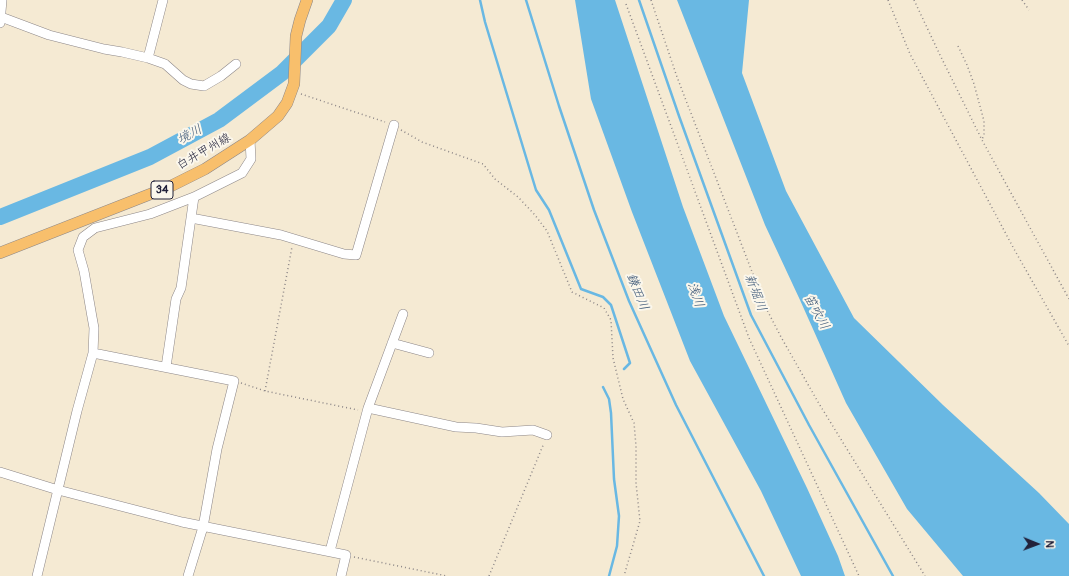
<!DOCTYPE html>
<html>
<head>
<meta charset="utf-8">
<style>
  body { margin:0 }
  #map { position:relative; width:1069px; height:576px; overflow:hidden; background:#f5ead3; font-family:Pangolin,sans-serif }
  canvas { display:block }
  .north { position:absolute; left:1017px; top:524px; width:40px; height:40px; -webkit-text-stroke:3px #fbf7ec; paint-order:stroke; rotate:91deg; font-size:11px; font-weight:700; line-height:16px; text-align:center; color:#22223b }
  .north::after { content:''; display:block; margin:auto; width:14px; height:18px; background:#22223b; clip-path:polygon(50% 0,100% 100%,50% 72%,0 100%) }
</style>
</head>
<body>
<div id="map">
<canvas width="1069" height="576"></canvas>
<div class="north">N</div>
</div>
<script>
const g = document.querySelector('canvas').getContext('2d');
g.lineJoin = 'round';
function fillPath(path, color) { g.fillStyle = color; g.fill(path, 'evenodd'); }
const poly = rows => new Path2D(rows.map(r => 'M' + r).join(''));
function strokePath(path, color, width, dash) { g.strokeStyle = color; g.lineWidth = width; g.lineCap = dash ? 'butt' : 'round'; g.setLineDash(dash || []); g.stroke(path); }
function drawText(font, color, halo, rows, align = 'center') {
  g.font = font + ' Pangolin,"Klee One",sans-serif'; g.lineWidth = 4; g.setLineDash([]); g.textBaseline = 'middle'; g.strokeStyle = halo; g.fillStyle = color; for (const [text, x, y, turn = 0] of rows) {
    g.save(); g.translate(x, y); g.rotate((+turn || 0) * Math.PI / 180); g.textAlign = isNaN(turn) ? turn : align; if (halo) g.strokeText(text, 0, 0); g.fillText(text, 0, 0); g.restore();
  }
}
const water = poly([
  [575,0,615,0,683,207,724,316,807,488,838,556,845,576,801,576,761,491,690,361,632,212,591,99],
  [677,0,749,0,742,73,786,191,854,318,943,405,1039,493,1069,524,1069,576,963,576,907,509,846,403,800,300,765,225]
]);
const stream = poly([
  [480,0,485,22,536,190,549,210,581,289,603,297,611,305,630,363,624,369],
  [526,0,559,106,594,210,629,301,676,405,764,576],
  [639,0,679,116,751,315,809,425,893,576],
  [603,387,609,399,611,413,614,479,619,516,617,546,609,576]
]);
const river = poly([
  [0,217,150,157,219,120,282,73,329,26,344,0]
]);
const path = poly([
  [651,0,677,77,766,308,781,337,818,402,925,576],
  [888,0,910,54,1014,249,1069,346],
  [914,0,939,53,982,140,1069,299],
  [1022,0,1029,10],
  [626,4,749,338,859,576],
  [958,46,967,65,974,84,984,121,984,134,982,140],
  [301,94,385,122],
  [401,130,422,142,483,164,495,179,518,197,535,215,547,231,572,292,604,308,611,320,613,358,623,399,634,423,636,446,636,483,640,521,624,576],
  [241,383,265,391,358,410],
  [265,391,292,247],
  [354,557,447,576],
  [489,576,544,443]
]);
const minor = poly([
  [1,17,49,35,104,49,122,52,148,58,165,64,183,80,191,84,204,86,221,76,236,64],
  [0,23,2,0],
  [148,58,163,0],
  [191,218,281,235,344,254,356,255,394,125],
  [392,343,429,353],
  [93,353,234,381,217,449,203,527,188,576],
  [166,367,176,299,181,288,194,197],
  [368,408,456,427,476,428,502,432,533,430,547,435],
  [0,472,58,490,182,522,346,555,341,576],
  [330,551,368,408,403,314],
  [37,576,77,411,93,353,94,328,92,317,84,271,78,250,83,237,95,228,150,214,194,197,242,173,251,159,250,140]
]);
const major = poly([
  [0,253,171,186,205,169,250,140,278,116,287,103,294,84,296,36,300,20,307,0]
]);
const shields = [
  [162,190,22]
];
const shieldNames = [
  ["34",162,190]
];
const streetNames = [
  ["白井甲州線",204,152,-30]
];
const waterNames = [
  ["境川",190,135,-28],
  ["鎌田川",637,292,68],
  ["新堀川",755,293,69],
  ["浅川",695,295,71],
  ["笛吹川",816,312,61]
];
fillPath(water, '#69b8e3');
strokePath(stream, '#69b8e3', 2.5);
strokePath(river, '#69b8e3', 16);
strokePath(minor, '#8c8687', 10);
strokePath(major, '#8c8687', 12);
strokePath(path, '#8c8687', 1.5, [1, 3]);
strokePath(minor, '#fff', 9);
strokePath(major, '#f8bf6c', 11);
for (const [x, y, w] of shields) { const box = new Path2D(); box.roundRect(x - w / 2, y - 9, w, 18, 3); g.fillStyle = '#fbf7ec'; g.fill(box); strokePath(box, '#22223b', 1); }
drawText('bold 11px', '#22223b', null, shieldNames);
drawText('12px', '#22223b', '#fbf7ec', streetNames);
drawText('italic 13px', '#3b5676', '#fbf7ec', waterNames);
</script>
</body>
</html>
